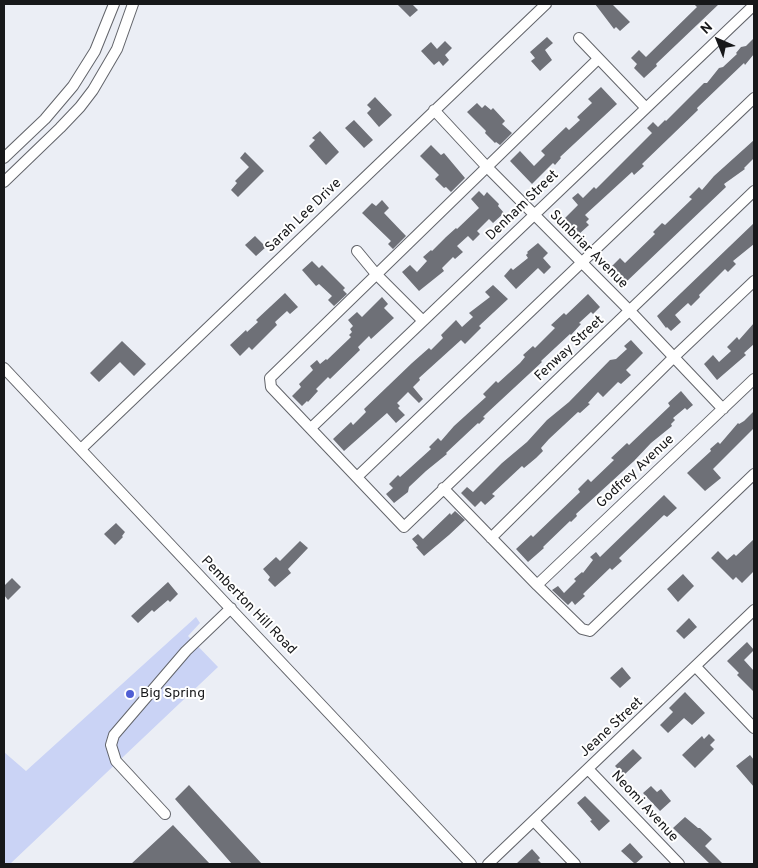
<!DOCTYPE html>
<html>
<head>
<meta charset="utf-8">
<style>
  body { margin:0 }
  #map { position:relative; width:758px; height:868px; overflow:hidden; background:#ebeef5; font-family:Overpass,sans-serif }
  canvas { display:block }
  .frame { position:absolute; inset:0; border:5px solid #17181a; pointer-events:none }
  .north { position:absolute; left:693px; top:15px; width:50px; height:50px; -webkit-text-stroke:4px #fff; paint-order:stroke; rotate:316deg; font-size:14px; font-weight:700; line-height:20px; text-align:center; color:#17181a }
  .north::after { content:''; display:block; margin:auto; width:18px; height:22px; background:#17181a; clip-path:polygon(50% 0,100% 100%,50% 72%,0 100%) }
</style>
</head>
<body>
<div id="map">
<canvas width="758" height="868"></canvas>
<div class="frame"></div>
<div class="north">N</div>
</div>
<script>
const g = document.querySelector('canvas').getContext('2d');
g.lineJoin = 'round';
function fillPath(path, color) { g.fillStyle = color; g.fill(path, 'evenodd'); }
const poly = rows => new Path2D(rows.map(r => 'M' + r).join(''));
function strokePath(path, color, width, dash) { g.strokeStyle = color; g.lineWidth = width; g.lineCap = dash ? 'butt' : 'round'; g.setLineDash(dash || []); g.stroke(path); }
function drawText(font, color, halo, rows, align = 'center') {
  g.font = font + ' Overpass,sans-serif'; g.lineWidth = 4; g.setLineDash([]); g.textBaseline = 'middle'; g.strokeStyle = halo; g.fillStyle = color; for (const [text, x, y, turn = 0] of rows) {
    g.save(); g.translate(x, y); g.rotate((+turn || 0) * Math.PI / 180); g.textAlign = isNaN(turn) ? turn : align; if (halo) g.strokeText(text, 0, 0); g.fillText(text, 0, 0); g.restore();
  }
}
const green = poly([
  [196,617,200,623,188,636,218,667,10,864,4,864,4,752,26,771]
]);
const building = poly([
  [397,4,412,4,418,10,410,17],
  [595,4,612,4,630,22,620,31,616,27,614,29],
  [694,4,719,4,656,64,657,66,644,78,634,68,637,64,631,58,639,50,646,57,647,56,697,7],
  [547,37,553,43,545,50,552,60,540,71,531,61,535,58,530,52],
  [754,38,754,54,745,65,744,63,697,108,698,110,642,164,644,166,634,175,632,172,585,215,589,219,586,222,589,225,578,235,564,219,578,205,572,198,578,193,583,198,594,187,596,189,652,133,647,128,653,122,658,127,665,120,666,121,704,83,707,83,719,68,723,67,737,54,736,53,741,47,746,46],
  [445,41,452,48,445,55,449,60,443,66,439,61,434,65,421,51,431,42,437,49],
  [601,87,617,104,560,157,561,158,555,165,553,163,532,184,510,161,520,151,534,166,545,155,541,151,566,127,569,130,580,120,577,117,592,103,588,99],
  [375,97,392,115,379,127,367,113,371,109,367,105],
  [477,103,482,108,485,105,491,110,493,108,505,121,502,124,512,133,500,145,496,142,495,143,485,133,486,131,467,112],
  [354,120,373,140,364,148,345,128],
  [320,131,339,152,326,165,309,146,315,140,312,138],
  [754,140,754,158,744,168,745,169,724,184,726,187,625,283,610,268,620,258,625,263,655,234,653,232,662,223,665,225,692,199,689,197,699,187,702,190,714,176],
  [431,145,441,155,444,153,465,178,451,192,446,187,444,188,435,179,439,175,420,156],
  [245,152,264,171,238,197,231,190,237,183,235,181,249,167,240,158],
  [479,191,484,196,487,192,499,204,498,206,504,213,493,223,489,219,477,231,480,234,473,241,468,236,457,246,463,252,455,259,453,257,442,268,444,271,419,291,402,272,410,265,417,272,427,261,423,257,431,250,432,251,446,237,456,228,457,229,479,208,471,199],
  [382,200,389,208,384,213,406,236,393,249,388,244,391,241,362,213,372,203,376,206],
  [754,223,754,244,733,261,736,264,728,272,725,269,699,295,700,297,691,306,688,303,675,315,681,322,671,331,667,327,666,328,657,316],
  [255,236,266,247,256,256,245,245],
  [538,243,548,253,543,258,551,267,544,274,538,268,516,289,504,276,511,268,513,270,528,258,526,255,528,253,527,252],
  [312,261,319,268,322,265,345,288,343,290,347,294,334,306,328,300,332,296,319,284,316,286,302,270],
  [493,285,508,299,479,326,481,328,465,344,461,340,419,378,420,380,413,387,423,399,419,403,408,392,397,403,400,406,398,408,405,415,396,423,387,413,344,451,333,439,351,422,353,425,366,412,364,409,412,363,429,348,431,350,443,338,441,335,456,320,462,327,473,317,469,313,490,297,485,292],
  [285,293,298,307,290,314,287,311,275,322,277,325,252,350,249,347,240,356,230,345,246,330,247,332,258,322,256,320],
  [588,294,600,307,593,314,591,312,579,323,581,324,571,335,570,334,541,361,542,362,487,413,483,417,485,418,479,424,478,423,446,453,447,454,426,471,409,487,408,492,394,503,386,494,393,488,389,484,398,475,400,477,431,449,429,447,438,438,441,441,454,426,486,397,483,394,496,381,498,383,520,363,525,357,523,355,533,346,535,348,555,328,551,325,564,313,566,315],
  [382,297,388,304,384,308,394,318,371,339,369,336,358,347,360,350,330,379,328,377,316,389,318,391,308,402,307,401,302,406,292,396,301,387,299,384,313,370,310,366,317,360,320,364,326,359,327,360,351,337,349,335,352,332,350,329,353,326,348,320,357,312,362,317],
  [754,323,754,344,744,353,746,355,717,380,704,364,713,355,719,362,731,351,727,347,737,337,739,340],
  [631,340,643,353,626,370,631,375,621,384,618,382,603,397,598,392,588,403,590,404,580,413,578,412,549,439,541,448,543,451,536,458,524,468,522,466,492,494,495,496,485,505,481,501,475,507,461,493,467,487,473,492,502,463,527,442,547,420,569,402,610,360,616,359,627,349,624,346],
  [122,341,146,364,134,376,120,362,99,382,90,373],
  [681,391,693,405,687,410,685,408,673,418,675,420,671,424,672,426,651,443,634,461,576,514,577,516,571,522,570,521,543,547,544,548,528,562,516,549,531,535,533,537,580,492,578,489,588,479,591,482,614,460,611,458,627,443,629,445,670,406,668,403],
  [754,411,754,428,713,469,721,478,705,491,687,473,711,451,710,449,718,442,720,444,738,423,739,424,744,421],
  [664,495,677,508,667,517,664,515,619,558,622,561,612,570,610,568,583,594,585,596,575,605,572,601,568,605,552,590,558,586,564,593,576,581,574,579,582,572,583,573,593,560,590,557,596,552,600,557],
  [455,511,465,520,449,535,424,556,416,547,418,546,412,539,418,534,423,539,450,513,451,515],
  [116,523,125,532,122,536,123,537,115,545,104,534],
  [754,539,754,571,742,583,736,577,733,580,711,558,718,551,727,560,734,554,736,556],
  [300,541,308,548,288,569,291,573,275,587,268,580,270,577,263,569,276,557,280,561],
  [683,574,694,586,678,602,667,589],
  [12,578,21,587,8,600,4,595,4,586],
  [168,582,178,594,170,602,168,600,154,612,152,610,138,623,131,616],
  [689,618,697,627,684,639,676,631],
  [747,642,754,650,744,660,754,671,754,692,737,675,739,673,727,661],
  [622,667,631,678,620,688,610,678],
  [685,692,705,713,692,725,684,718,668,733,660,725,673,712,669,708],
  [709,734,715,740,710,745,714,749,695,768,682,755,702,736,704,739],
  [633,749,642,758,624,775,615,766],
  [750,755,754,760,754,787,736,766],
  [189,785,211,809,262,864,232,864,175,799],
  [651,786,657,792,661,789,671,801,660,811,643,793],
  [585,796,610,821,599,831,590,821,592,820,577,803],
  [685,817,698,828,700,828,712,839,705,846,723,864,710,864,673,828],
  [173,825,210,864,131,864],
  [630,843,643,857,635,864,621,851],
  [532,849,540,858,538,860,542,864,516,864]
]);
const minor = poly([
  [579,38,646,108],
  [598,59,270,378,271,387,404,527,754,191],
  [434,110,486,166,630,311,723,409],
  [4,158,45,119,73,86,95,51,114,4],
  [4,182,60,128,80,107,93,90,117,49,133,4],
  [357,251,376,274,423,321],
  [4,368,471,864],
  [311,428,754,5],
  [81,449,546,4],
  [357,477,754,98],
  [443,488,537,585,582,629,590,631,754,474],
  [491,538,674,357,754,281],
  [537,585,754,379],
  [696,667,754,728],
  [588,769,679,864],
  [165,814,116,761,111,745,114,735,186,651,231,608],
  [534,821,575,864],
  [488,864,754,610]
]);
const markers = [
  [130,694,5,"#4f5ed4"]
];
const streetNames = [
  ["Denham Street",523,206,-44],
  ["Sarah Lee Drive",304,216,-44],
  ["Sunbriar Avenue",588,250,45],
  ["Fenway Street",570,349,-43],
  ["Godfrey Avenue",636,472,-43],
  ["Pemberton Hill Road",248,606,46],
  ["Jeane Street",612,728,-43],
  ["Neomi Avenue",644,807,47]
];
const poiNames = [
  ["Big Spring",140,694]
];
fillPath(green, '#cad3f5');
fillPath(building, '#6e7077');
strokePath(minor, '#62646a', 12);
strokePath(minor, '#fff', 10);
for (const [x, y, r, color] of markers) { const dot = new Path2D(); dot.arc(x, y, r, 0, 2 * Math.PI); g.fillStyle = color; g.fill(dot); strokePath(dot, '#fff', 2); }
drawText('14px', '#17181a', '#fff', streetNames);
drawText('14px', '#17181a', '#fff', poiNames, 'left');
</script>
</body>
</html>
